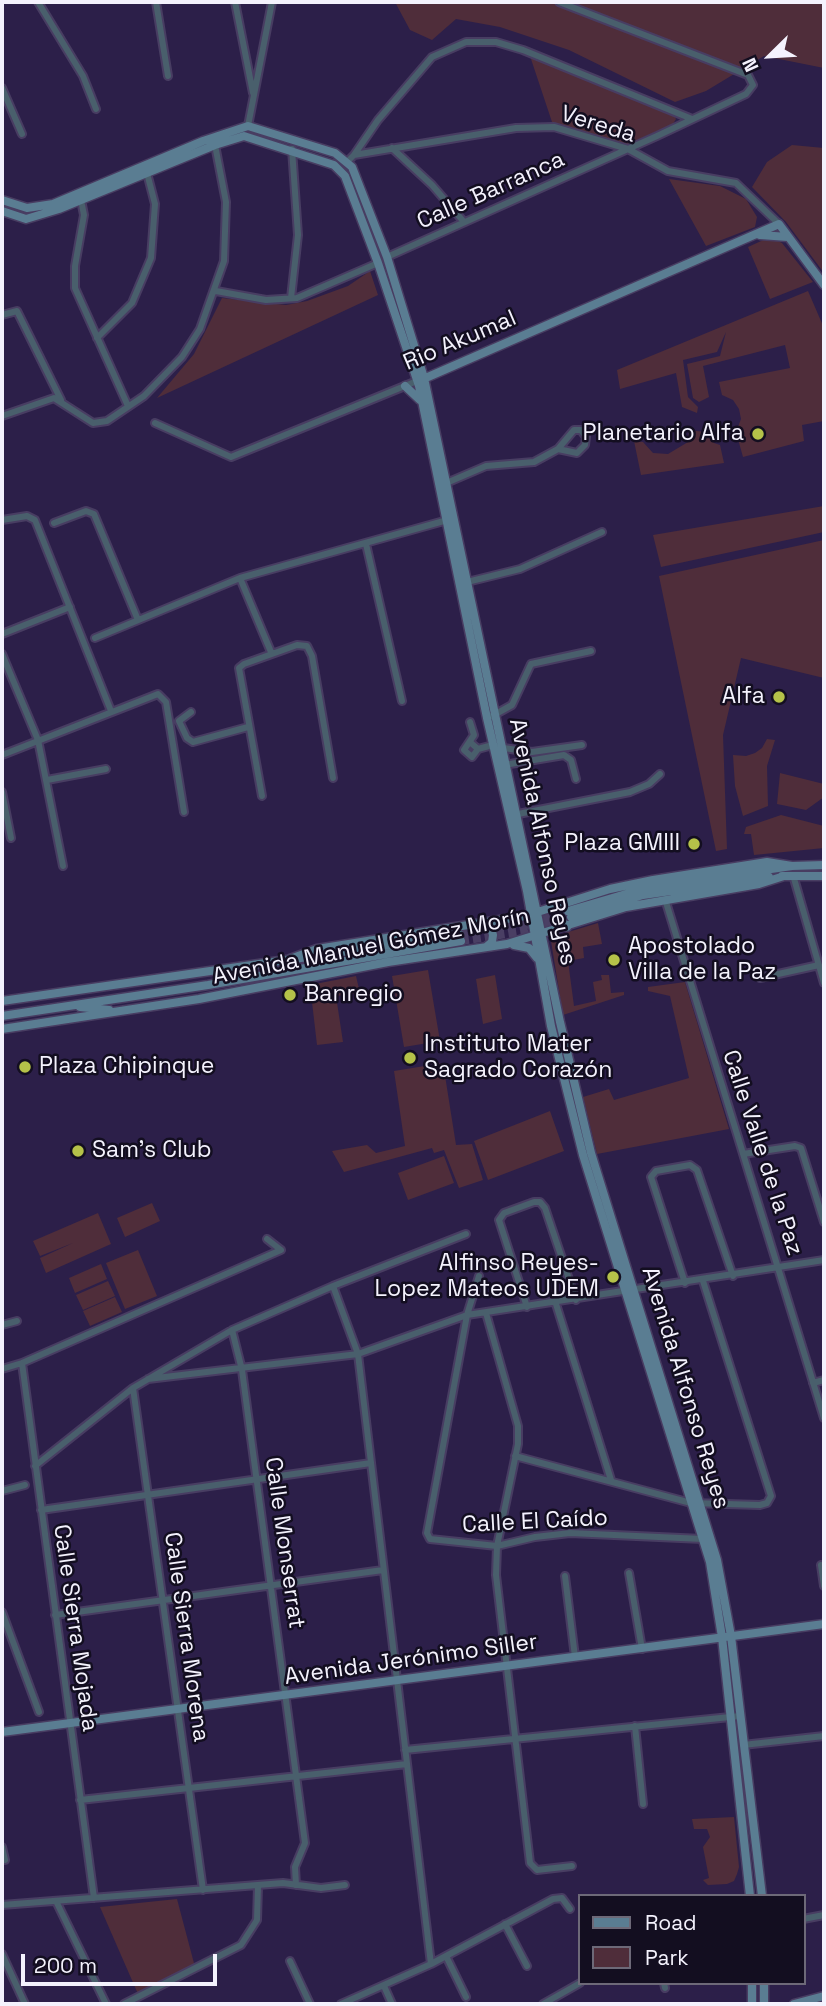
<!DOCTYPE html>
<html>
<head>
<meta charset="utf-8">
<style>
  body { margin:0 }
  #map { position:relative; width:826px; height:2006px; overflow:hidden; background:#2c1f49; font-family:"Space Grotesk",sans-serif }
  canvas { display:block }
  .frame { position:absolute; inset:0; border:4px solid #f4f2fd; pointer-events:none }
  .legend { position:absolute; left:578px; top:1894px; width:228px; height:91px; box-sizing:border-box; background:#130e20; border:2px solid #6d6978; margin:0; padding:9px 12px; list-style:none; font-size:21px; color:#f4f2fd }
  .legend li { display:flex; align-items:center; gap:14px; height:35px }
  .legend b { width:35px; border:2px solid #6d6978 }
  .north { position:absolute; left:735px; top:21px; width:70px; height:70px; -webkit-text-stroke:5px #130e20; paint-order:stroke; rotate:246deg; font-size:19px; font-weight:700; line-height:28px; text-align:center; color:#f4f2fd }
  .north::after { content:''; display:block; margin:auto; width:24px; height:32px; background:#f4f2fd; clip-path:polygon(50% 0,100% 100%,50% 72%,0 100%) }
  .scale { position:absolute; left:21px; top:1954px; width:196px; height:32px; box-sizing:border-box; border:4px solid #f4f2fd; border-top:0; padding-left:9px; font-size:21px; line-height:24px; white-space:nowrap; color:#f4f2fd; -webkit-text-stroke:5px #130e20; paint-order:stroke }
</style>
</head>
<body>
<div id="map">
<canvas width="826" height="2006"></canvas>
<div class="frame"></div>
<ul class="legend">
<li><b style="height:9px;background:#5a7d92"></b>Road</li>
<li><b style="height:19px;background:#4f2d3a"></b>Park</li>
</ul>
<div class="north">N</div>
<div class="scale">200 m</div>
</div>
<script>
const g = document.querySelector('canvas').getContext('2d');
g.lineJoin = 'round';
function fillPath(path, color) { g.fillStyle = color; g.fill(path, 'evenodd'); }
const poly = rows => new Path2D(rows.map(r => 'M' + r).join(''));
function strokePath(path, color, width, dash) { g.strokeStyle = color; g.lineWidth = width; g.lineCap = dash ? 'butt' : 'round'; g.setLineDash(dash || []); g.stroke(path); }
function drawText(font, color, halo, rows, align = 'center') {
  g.font = font + ' "Space Grotesk",sans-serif'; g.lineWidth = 5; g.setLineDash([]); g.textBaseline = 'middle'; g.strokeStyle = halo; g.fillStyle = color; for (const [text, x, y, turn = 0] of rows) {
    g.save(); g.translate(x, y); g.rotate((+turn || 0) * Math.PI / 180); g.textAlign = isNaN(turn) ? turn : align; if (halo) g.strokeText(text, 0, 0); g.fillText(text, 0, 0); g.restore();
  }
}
const green = poly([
  [395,2,824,2,824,68,764,56,706,91,675,102,569,50,500,27,456,19,432,40,410,30],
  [530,56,672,112,676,119,673,124,624,146,552,122],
  [792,145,824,148,824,273,786,222,752,187,767,162],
  [669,179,720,186,746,199,757,217,755,227,706,246],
  [770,237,782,243,813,282,770,299,748,247],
  [370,271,378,295,157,398,194,354,222,298,286,305,307,301,348,286],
  [808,291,824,328,824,421,802,425,804,441,743,457,736,432,741,419,739,409,733,400,722,395,719,382,790,368,785,345,703,366,709,397,699,402,693,398,687,364,720,356,726,332,717,352,683,360,688,397,698,407,697,413,682,407,676,373,620,389,617,370],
  [689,430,705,432,714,443,720,445,724,463,641,475,634,441,643,442,653,453,668,454,688,442],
  [824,506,824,532,661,567,653,535],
  [824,540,824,678,741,658,723,735,727,849,716,851,659,576],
  [767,739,775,740,767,766,768,806,743,816,735,786,733,755,746,756,755,753,762,748],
  [780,773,824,784,824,797,806,810,777,804],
  [781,815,824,826,824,848,754,855,751,834,744,834,746,827],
  [598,923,602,944,583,947,584,958,568,961,574,1006,596,1001,593,982,602,980,601,975,609,975,611,993,624,992,624,995,563,1015,551,941,555,936],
  [428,970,440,1041,404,1047,392,976],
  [495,975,502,1019,483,1024,476,979],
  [356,976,360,993,336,996,343,1042,317,1045,310,985],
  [685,982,729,1129,597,1154,583,1097,609,1089,614,1100,689,1078,670,996,648,991,648,987],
  [443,1063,456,1145,472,1144,483,1180,459,1188,444,1150,434,1153,432,1148,344,1172,332,1151,367,1145,376,1153,405,1146,394,1071],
  [550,1111,564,1151,488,1180,474,1141],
  [444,1156,454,1183,408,1200,398,1173],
  [152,1203,160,1221,125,1237,117,1218],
  [98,1213,111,1244,46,1273,40,1258,73,1243,40,1256,33,1241],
  [138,1250,157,1296,125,1309,106,1263],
  [101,1264,107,1279,75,1293,69,1278],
  [108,1281,115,1296,83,1310,76,1295],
  [115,1297,122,1312,90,1326,83,1311],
  [734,1817,739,1867,737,1874,734,1881,727,1884,708,1885,703,1880,709,1878,703,1847,710,1837,707,1829,694,1829,692,1819],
  [177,1899,195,1967,138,1994,100,1907]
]);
const secondaryTunnel = poly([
  [460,935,526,925,562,913],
  [461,941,527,931,571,917]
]);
const street = poly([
  [38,2,83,76,96,109],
  [156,2,168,76],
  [235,2,253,93],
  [2,88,22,134],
  [248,126,272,2],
  [392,148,432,185,464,222],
  [354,155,378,120,432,57,466,42,496,42,523,50,692,119],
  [348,161,354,155,516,128,554,127,628,149,668,171,736,183,779,224],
  [81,200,84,215,75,266,75,288,128,406],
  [387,257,657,136,746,94,753,85,748,75,559,2],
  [216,291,266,300,297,298,378,263],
  [291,298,298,235,292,149],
  [2,315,17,311,61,400],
  [97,338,132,303,151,258,155,204,147,173],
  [2,416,54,398,93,423,107,421,144,396,182,357,200,329,224,261,226,202,215,145],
  [155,423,231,457,417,381],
  [444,484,486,466,534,462,558,449,574,430,581,430,586,437,585,445,577,453,558,449],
  [2,520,27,516,35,520,111,711],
  [54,523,86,511,94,514,138,620],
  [366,544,402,701],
  [240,578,271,652],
  [463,583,520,569,602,532],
  [2,634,70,607],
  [95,638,240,578,451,519],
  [2,654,38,740,63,866],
  [191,712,179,721,187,738,193,742,248,727],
  [492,716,512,705,531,664,591,651],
  [470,722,474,735,464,750,472,757,478,749,471,743],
  [478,749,489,746,532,752,582,745],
  [2,755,158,694,166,702,184,812],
  [504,765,564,755,571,760,576,779],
  [47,780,106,769],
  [2,792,11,838],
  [262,796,239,668,244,664,297,645,307,646,312,656,333,778],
  [513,815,630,792,649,784,660,774],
  [793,875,824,983],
  [665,899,824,1418],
  [760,978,819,965],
  [743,1154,795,1146,801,1148,824,1222],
  [479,1276,467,1315,427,1533,430,1539,497,1546,535,1537,570,1533,703,1539],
  [685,1283,651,1177,656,1171,690,1165,697,1170,733,1276],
  [333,1286,358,1354,431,1964],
  [556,1304,611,1480],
  [527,1307,499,1220,504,1213,534,1202,540,1202,545,1208,576,1300],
  [486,1313,518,1426,518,1444,497,1546,496,1575,530,1863,537,1870,572,1866],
  [2,1325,17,1321],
  [232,1330,242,1370,305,1843,295,1867,296,1885],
  [22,1363,94,1898],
  [2,1369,22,1363,281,1250,267,1239],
  [148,1379,358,1354,467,1315,824,1260],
  [813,1383,824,1380],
  [133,1388,203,1890],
  [515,1456,691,1503,760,1505,767,1503,771,1496,703,1281],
  [35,1466,133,1388,232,1330,333,1286,466,1234],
  [2,1491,25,1485],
  [41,1510,371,1463],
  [821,1565,824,1586],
  [629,1573,642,1649],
  [565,1576,575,1657],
  [2,1612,39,1712],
  [55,1615,383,1570],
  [635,1726,643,1804],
  [743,1745,824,1736],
  [405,1750,740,1716],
  [80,1800,407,1764],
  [2,1847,5,1860],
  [56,1901,106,2004],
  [2,1905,283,1883,321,1888,345,1885],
  [803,1919,824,1915],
  [505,1924,527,1966],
  [2,1954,25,2004],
  [446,1956,466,1997],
  [290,1961,310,2004],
  [664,1983,665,1988],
  [384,1986,392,2004],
  [124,2004,241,1945,257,1920,258,1886],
  [341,2004,431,1964,553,1899,562,1898,570,1909],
  [543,2004,580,1983]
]);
const secondary = poly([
  [2,200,27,208,53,204,203,141,248,126,335,153,352,167,387,257,424,378,560,1022,591,1153,717,1560,731,1636,762,1896],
  [2,211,26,219,59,209,215,145,244,136,334,165,345,176,378,263,419,386,487,718,527,891,551,1026,583,1155,710,1562,722,1637,750,1896],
  [760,235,788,237],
  [421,380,779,224,824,285],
  [405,386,420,400],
  [782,876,824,876],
  [560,905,559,917,567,927],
  [568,911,653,886,792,866,824,865],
  [571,917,643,895,769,877],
  [482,924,491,928,493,935,492,942,486,947],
  [514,945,529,948,537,958],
  [290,959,317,949,525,916,610,889,653,880,767,862,792,866],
  [2,1001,460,935],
  [80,1007,109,1010],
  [2,1016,208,985,461,941],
  [2,1029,199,999,388,962,507,944,626,907,759,884,784,876],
  [2,1732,824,1624],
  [752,2004,752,1983],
  [764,2004,764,1983],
  [794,2004,824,1996]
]);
const markers = [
  [758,434,7,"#b5c249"],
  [779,697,7,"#b5c249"],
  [694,844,7,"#b5c249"],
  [614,960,7,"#b5c249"],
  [290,995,7,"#b5c249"],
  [410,1058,7,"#b5c249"],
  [25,1067,7,"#b5c249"],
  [78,1151,7,"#b5c249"],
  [613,1277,7,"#b5c249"]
];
const streetNames = [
  ["Vereda",598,125,17],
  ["Calle Barranca",491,191,-24],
  ["Rio Akumal",460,341,-23],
  ["Avenida Alfonso Reyes",542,842,78],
  ["Avenida Manuel Gómez Morín",371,947,-11],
  ["Calle Valle de la Paz",762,1153,72],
  ["Avenida Alfonso Reyes",685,1388,73],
  ["Calle El Caído",535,1522,-3],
  ["Calle Monserrat",284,1543,82],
  ["Calle Sierra Mojada",75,1628,82],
  ["Calle Sierra Morena",186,1637,82],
  ["Avenida Jerónimo Siller",411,1660,-8]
];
const poiNames = [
  ["Planetario Alfa",744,434,"right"],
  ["Alfa",765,697,"right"],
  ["Plaza GMIII",680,844,"right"],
  ["Apostolado",628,947],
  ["Villa de la Paz",628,973],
  ["Banregio",304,995],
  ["Instituto Mater",424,1045],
  ["Sagrado Corazón",424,1071],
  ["Plaza Chipinque",39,1067],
  ["Sam's Club",92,1151],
  ["Alfinso Reyes-",599,1264,"right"],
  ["Lopez Mateos UDEM",599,1290,"right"]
];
fillPath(green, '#4f2d3a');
strokePath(secondaryTunnel, '#4a3f64', 8, [8, 4]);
strokePath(street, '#483d62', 10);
strokePath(secondary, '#483d62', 11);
strokePath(street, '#495f6c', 6);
strokePath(secondary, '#5a7d92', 8);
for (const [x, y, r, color] of markers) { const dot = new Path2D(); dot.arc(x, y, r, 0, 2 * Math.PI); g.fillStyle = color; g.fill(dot); strokePath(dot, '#130e20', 2.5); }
drawText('23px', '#f4f2fd', '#130e20', streetNames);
drawText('23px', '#f4f2fd', '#130e20', poiNames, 'left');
</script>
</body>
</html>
